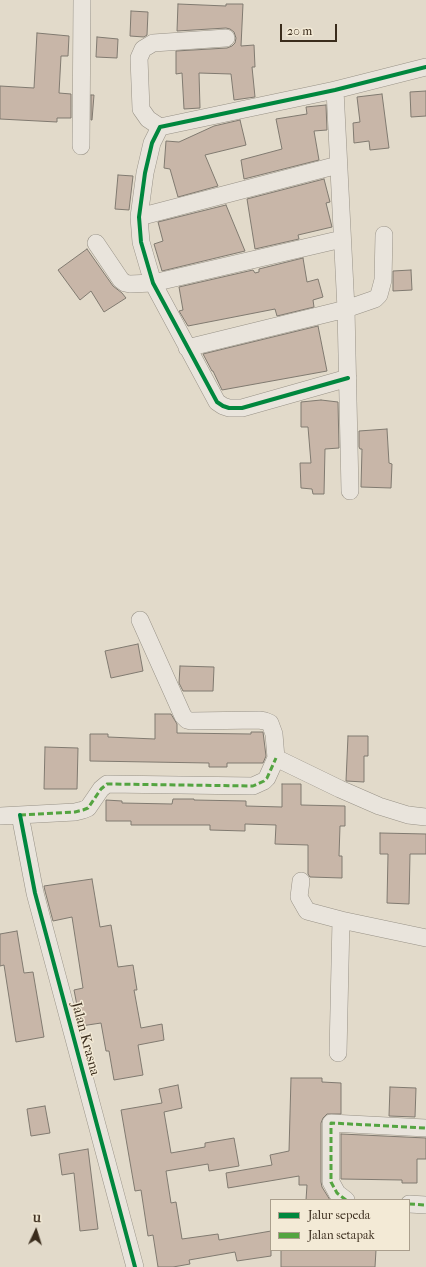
<!DOCTYPE html>
<html>
<head>
<meta charset="utf-8">
<style>
  body { margin:0 }
  #map { position:relative; width:426px; height:1267px; overflow:hidden; background:#e2daca; font-family:"IM FELL French Canon",serif }
  canvas { display:block }
  .legend { position:absolute; left:270px; top:1199px; width:140px; height:52px; box-sizing:border-box; background:#f3ead6; border:1px solid #a99e8c; margin:0; padding:5px 7px; list-style:none; font-size:12px; color:#3a2c1c }
  .legend li { display:flex; align-items:center; gap:8px; height:20px }
  .legend b { width:20px; border:1px solid #a99e8c }
  .north { position:absolute; left:16px; top:1211px; width:40px; height:40px; -webkit-text-stroke:3px #f3ead6; paint-order:stroke; rotate:4deg; font-size:11px; font-weight:700; line-height:16px; text-align:center; color:#3a2c1c }
  .north::after { content:''; display:block; margin:auto; width:14px; height:18px; background:#3a2c1c; clip-path:polygon(50% 0,100% 100%,50% 72%,0 100%) }
  .scale { position:absolute; left:280px; top:24px; width:57px; height:18px; box-sizing:border-box; border:2px solid #3a2c1c; border-top:0; padding-left:5px; font-size:12px; line-height:14px; white-space:nowrap; color:#3a2c1c; -webkit-text-stroke:3px #f3ead6; paint-order:stroke }
</style>
</head>
<body>
<div id="map">
<canvas width="426" height="1267"></canvas>
<ul class="legend">
<li><b style="height:5px;background:#00873e"></b>Jalur sepeda</li>
<li><b style="height:5px;background:#54a441"></b>Jalan setapak</li>
</ul>
<div class="north">U</div>
<div class="scale">20 m</div>
</div>
<script>
const g = document.querySelector('canvas').getContext('2d');
g.lineJoin = 'round';
function fillPath(path, color) { g.fillStyle = color; g.fill(path, 'evenodd'); }
const poly = rows => new Path2D(rows.map(r => 'M' + r).join(''));
function strokePath(path, color, width, dash) { g.strokeStyle = color; g.lineWidth = width; g.lineCap = dash ? 'butt' : 'round'; g.setLineDash(dash || []); g.stroke(path); }
function drawText(font, color, halo, rows, align = 'center') {
  g.font = font + ' "IM FELL French Canon",serif'; g.lineWidth = 3; g.setLineDash([]); g.textBaseline = 'middle'; g.strokeStyle = halo; g.fillStyle = color; for (const [text, x, y, turn = 0] of rows) {
    g.save(); g.translate(x, y); g.rotate((+turn || 0) * Math.PI / 180); g.textAlign = isNaN(turn) ? turn : align; if (halo) g.strokeText(text, 0, 0); g.fillText(text, 0, 0); g.restore();
  }
}
const building = poly([
  [178,4,226,6,226,4,243,4,241,46,254,45,255,67,252,67,255,97,234,100,231,74,199,73,200,108,184,109,182,73,176,74,176,51,227,48,232,46,235,43,236,38,234,32,230,29,226,28,177,31,178,4],
  [131,11,148,12,147,35,144,37,130,36,131,11],
  [37,33,69,36,68,56,61,56,59,93,71,94,71,118,57,118,57,122,0,119,0,86,34,88,37,33],
  [97,37,118,39,117,58,96,57,97,37],
  [426,91,426,116,411,117,410,92,426,91],
  [382,94,389,148,370,150,369,141,354,143,353,123,360,122,357,97,382,94],
  [91,95,94,95,92,120,91,120,91,95],
  [326,105,327,130,314,131,319,160,244,179,241,160,282,149,276,119,307,114,306,107,326,105],
  [240,120,246,145,205,155,218,186,178,197,170,169,164,168,166,141,179,142,214,126,240,120],
  [118,175,133,176,129,210,115,209,118,175],
  [324,179,330,202,326,203,332,227,298,235,299,239,255,249,247,199,324,179],
  [226,205,245,251,162,271,154,244,163,241,158,222,226,205],
  [87,249,113,286,122,293,126,298,104,312,91,291,80,300,58,270,87,249],
  [303,258,307,282,318,279,323,297,313,300,314,307,277,316,275,309,188,326,179,311,183,310,179,287,253,270,255,273,259,272,259,269,303,258],
  [411,270,412,290,393,291,393,271,411,270],
  [318,326,327,371,222,390,213,371,212,371,203,354,318,326],
  [321,400,338,402,339,448,325,449,324,494,313,494,312,489,301,488,300,463,311,463,308,427,301,427,301,402,321,400],
  [387,429,389,463,392,464,391,488,361,487,362,449,360,449,359,447,359,431,387,429],
  [138,644,143,671,111,678,105,651,138,644],
  [180,666,214,667,213,691,183,691,179,683,180,666],
  [155,714,171,714,177,724,177,733,251,734,251,732,263,732,266,756,263,763,227,763,227,767,209,767,209,763,90,761,90,734,108,734,108,737,155,739,155,714],
  [348,736,368,736,368,756,364,756,364,782,346,781,348,736],
  [45,747,78,748,77,789,44,789,45,747],
  [282,784,301,784,301,805,345,806,345,826,340,826,339,856,342,856,342,878,310,877,308,874,308,845,275,844,276,825,245,824,245,831,210,830,210,825,131,825,131,821,106,821,106,800,122,801,122,803,172,804,173,799,194,799,194,800,246,801,246,806,282,807,282,784],
  [380,833,426,834,426,854,410,854,409,904,387,903,388,854,380,854,380,833],
  [92,879,100,927,111,925,118,967,133,965,137,990,134,990,141,1028,162,1024,164,1040,138,1045,143,1075,114,1080,109,1051,106,1051,101,1023,81,1026,74,990,83,988,72,917,53,921,45,891,44,886,92,879],
  [17,931,24,973,33,972,44,1037,16,1042,4,965,0,966,0,934,17,931],
  [291,1078,322,1078,322,1082,341,1083,341,1114,327,1114,323,1118,321,1123,321,1182,322,1187,330,1200,306,1200,307,1185,299,1185,299,1176,228,1188,226,1173,272,1165,270,1155,289,1151,291,1078],
  [178,1085,182,1108,164,1112,171,1153,205,1147,205,1143,234,1138,239,1166,209,1171,208,1164,166,1171,171,1203,176,1202,182,1239,218,1234,219,1240,271,1231,271,1256,237,1261,235,1252,189,1260,190,1264,173,1267,158,1267,153,1235,148,1236,141,1190,135,1191,121,1110,162,1103,159,1089,178,1085],
  [390,1087,416,1088,415,1117,389,1116,390,1087],
  [45,1106,50,1133,31,1136,27,1109,45,1106],
  [341,1134,426,1138,426,1159,417,1159,417,1183,402,1183,402,1180,341,1179,341,1134],
  [88,1149,98,1229,80,1231,74,1173,62,1175,59,1154,88,1149],
  [281,1250,376,1250,375,1267,281,1267,281,1250]
]);
const minor = poly([
  [335,90,346,309,350,491],
  [160,127,148,119,141,109,139,58,143,49,153,43,226,38],
  [81,146,82,0],
  [139,217,338,165],
  [96,243,121,280,125,283,130,284,153,283,342,239],
  [187,348,346,309,375,299,379,295,383,280,384,235],
  [348,378,242,408,229,408,223,406,217,402,153,283,141,242,139,217,145,173,152,143,160,127,335,90,426,67],
  [140,620,183,716,187,720,191,721,259,720,265,721,270,723,274,734,276,758,340,789,379,806,408,815,426,817],
  [20,815,35,893,135,1267],
  [0,816,75,812,83,810,88,808,101,789,107,784,253,786,264,781,267,778,276,758],
  [301,881,299,897,307,911,341,920,426,938],
  [338,1053,341,920],
  [346,1200,337,1193,331,1182,331,1123,426,1128],
  [409,1204,426,1205]
]);
const quiet = poly([
  [20,815,75,812,83,810,88,808,101,789,107,784,253,786,264,781,267,778,276,758],
  [346,1200,337,1193,331,1182,331,1123,426,1128],
  [409,1204,426,1205]
]);
const cycleway = poly([
  [348,378,242,408,229,408,223,406,217,402,153,283,141,242,139,217,145,173,152,143,160,127,335,90,426,67],
  [20,815,35,893,135,1267]
]);
const streetNames = [
  ["Jalan Krasna",85,1039,75]
];
fillPath(building, '#c8b6a8');
strokePath(building, '#807a70', 1);
strokePath(minor, '#989287', 18);
strokePath(minor, '#e9e4dc', 17);
strokePath(quiet, '#54a441', 3, [6, 3]);
strokePath(cycleway, '#00873e', 4);
drawText('14px', '#3a2c1c', '#f3ead6', streetNames);
</script>
</body>
</html>
